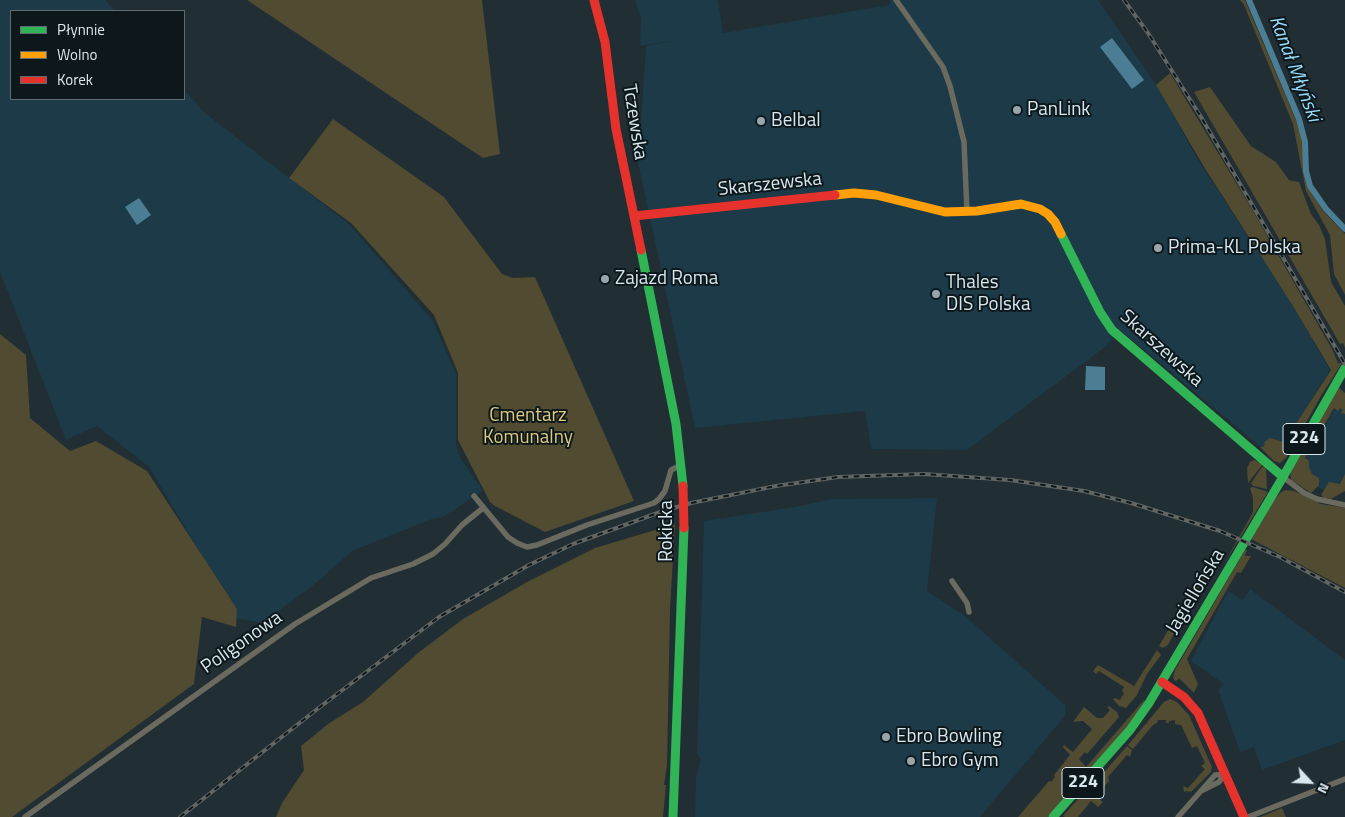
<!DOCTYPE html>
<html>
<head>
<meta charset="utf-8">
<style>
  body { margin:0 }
  #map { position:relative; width:1345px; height:817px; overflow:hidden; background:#212e34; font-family:"Titillium Web",sans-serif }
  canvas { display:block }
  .legend { position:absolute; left:10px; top:10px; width:175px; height:90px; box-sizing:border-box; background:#0d181c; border:1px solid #5e6b70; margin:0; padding:6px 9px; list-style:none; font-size:15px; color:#d8e7ed }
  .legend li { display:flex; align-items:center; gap:10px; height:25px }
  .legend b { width:25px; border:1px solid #5e6b70 }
  .north { position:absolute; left:1285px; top:757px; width:50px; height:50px; -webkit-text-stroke:4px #0d181c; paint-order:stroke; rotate:115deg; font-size:14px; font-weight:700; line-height:20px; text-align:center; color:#d8e7ed }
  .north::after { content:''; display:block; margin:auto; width:18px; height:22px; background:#d8e7ed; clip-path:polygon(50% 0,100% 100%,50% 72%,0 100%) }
</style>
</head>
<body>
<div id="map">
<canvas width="1345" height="817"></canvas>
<ul class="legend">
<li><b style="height:6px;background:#30b455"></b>Płynnie</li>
<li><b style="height:6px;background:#ff9f0a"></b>Wolno</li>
<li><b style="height:6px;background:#e5322d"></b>Korek</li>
</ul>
<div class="north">N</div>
</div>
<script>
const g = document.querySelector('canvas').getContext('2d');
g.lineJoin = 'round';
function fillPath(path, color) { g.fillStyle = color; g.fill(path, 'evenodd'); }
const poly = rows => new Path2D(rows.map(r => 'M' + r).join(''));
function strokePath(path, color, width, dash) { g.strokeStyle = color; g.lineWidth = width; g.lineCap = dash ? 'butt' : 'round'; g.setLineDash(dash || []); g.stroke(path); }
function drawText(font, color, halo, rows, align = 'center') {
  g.font = font + ' "Titillium Web",sans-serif'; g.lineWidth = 4; g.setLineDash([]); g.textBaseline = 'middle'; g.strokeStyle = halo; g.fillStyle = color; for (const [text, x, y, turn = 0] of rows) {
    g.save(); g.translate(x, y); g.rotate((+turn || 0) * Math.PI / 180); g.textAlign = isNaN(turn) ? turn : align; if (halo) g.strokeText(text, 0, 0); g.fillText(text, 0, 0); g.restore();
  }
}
const built = poly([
  [0,0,105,0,115,11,11,11,11,99,184,99,184,90,205,113,350,225,433,321,456,374,456,443,458,451,461,459,483,491,443,517,432,519,352,551,316,583,263,623,233,618,204,559,149,467,97,426,66,440,0,272],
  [635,0,718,0,723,33,889,5,891,0,1098,0,1157,86,1198,160,1288,298,1330,370,1278,452,1261,447,1120,330,1104,348,967,450,871,449,865,411,695,428,637,158,641,138,640,134,646,46,677,40,640,46,641,18],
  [1339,401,1345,411,1345,487,1329,493,1306,481,1297,473],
  [937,498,927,591,964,615,1065,705,1065,716,980,817,695,817,696,777,701,759,697,753,704,521,795,507,832,499],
  [1250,589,1345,660,1345,740,1262,770,1254,747,1240,752,1218,690,1224,684,1191,661,1228,591,1243,600]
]);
const green = poly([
  [247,0,482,0,500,154,483,158],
  [1240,0,1245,0,1297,123,1301,136,1307,183,1310,191,1323,211,1345,234,1345,295,1334,274,1330,235,1306,191,1293,124,1244,5],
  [1170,73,1253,211,1332,349,1338,363,1342,363,1321,396,1286,458,1280,463,1274,461,1260,447,1263,447,1265,444,1264,442,1270,438,1284,442,1331,370,1291,303,1204,167,1156,85],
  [1210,87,1251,146,1276,162,1289,180,1299,182,1311,214,1319,225,1325,239,1331,282,1345,306,1345,348,1343,343,1340,344,1194,92],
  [333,119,444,197,502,274,513,278,535,277,634,501,545,532,495,506,490,502,458,440,458,373,434,315,351,223,289,178],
  [0,334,26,355,30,418,70,451,96,441,147,471,237,609,236,627,202,617,194,684,12,817,0,817],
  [1338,387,1345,393,1345,414,1341,413,1343,410,1340,408,1338,411,1334,408,1305,458,1309,461,1309,467,1312,474,1319,478,1319,485,1311,493,1293,481,1291,479,1290,472],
  [1254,460,1263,464,1248,483,1247,468,1250,462],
  [1262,467,1264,467,1266,469,1267,489,1253,486,1251,483],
  [1345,474,1345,491,1331,499,1324,498,1321,495,1329,482,1340,484],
  [1253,487,1268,492,1223,566,1253,512,1253,498,1250,488],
  [1285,490,1294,491,1321,504,1345,508,1345,588,1251,539,1275,499,1280,493],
  [675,524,670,609,667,765,664,785,666,785,663,817,276,817,282,803,304,770,301,746,328,724,363,702,418,653,463,619,527,582,595,548],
  [1245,550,1247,550,1245,556,1251,556,1241,573,1237,572,1187,659,1198,684,1194,693,1179,678,1178,680,1175,681,1173,678,1175,670],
  [1204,571,1207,573,1207,576,1190,603,1189,605,1185,603],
  [1181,608,1185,613,1168,645,1163,648,1159,646],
  [1157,650,1161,655,1147,674,1137,695,1126,708,1119,706,1113,699,1115,698,1120,700,1124,693,1122,691,1124,687,1099,671,1096,674,1093,671,1098,665,1134,686],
  [1170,699,1177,702,1189,715,1212,767,1211,772,1191,792,1186,791,1184,792,1183,786,1188,788,1205,769,1201,766,1205,763,1197,746,1192,748,1181,725,1175,724,1175,720,1169,721,1169,723,1166,723,1166,720,1158,720,1157,723,1153,725,1133,749,1128,745,1164,702],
  [1144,700,1145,701,1128,727,1048,817,1018,817,1049,781,1051,782,1055,777,1054,775,1070,755,1063,747,1064,745,1073,752,1092,729,1083,721,1073,722,1084,707,1097,718,1103,718,1110,710,1107,707,1109,706,1117,712,1119,717,1087,754,1085,752,1079,759,1086,767],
  [1127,746,1132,750,1130,757,1127,755,1108,777,1109,781,1103,788,1097,788,1093,785],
  [1086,790,1091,791,1103,802,1098,807,1091,801,1078,817,1065,817,1063,816],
  [1282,808,1286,817,1260,817,1263,816]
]);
const water = poly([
  [1112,38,1144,80,1132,89,1100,47],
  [139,198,151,215,137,225,125,207],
  [1086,366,1105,367,1105,390,1085,390]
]);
const canal = poly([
  [1249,0,1299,119,1305,142,1306,171,1310,186,1326,209,1345,229]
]);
const street = poly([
  [896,0,943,67,950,86,964,142,967,212],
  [1283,477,1304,493,1317,499,1345,505],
  [474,496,508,537,517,543,527,547,537,545,587,525,654,503,659,499,665,491,671,470,681,465],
  [952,581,967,603,969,612],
  [1201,791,1219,782,1225,774],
  [25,817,295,624,371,578,413,564,433,554,445,544,462,525,483,508],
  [1178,817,1215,775,1225,774],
  [1248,817,1345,779]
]);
const fast = poly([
  [1061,234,1100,312,1112,330,1283,477],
  [641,250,676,424,683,486],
  [673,817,684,528],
  [1053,817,1130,730,1149,703,1283,477,1345,368]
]);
const slow = poly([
  [835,195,854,193,876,195,945,212,977,211,1021,204,1040,209,1048,214,1055,222,1061,234]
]);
const jam = poly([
  [594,0,605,42,616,129,641,250],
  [634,216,835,195],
  [1162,682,1184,697,1198,713,1244,817]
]);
const rail = poly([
  [1124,0,1148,33,1201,117,1345,364],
  [180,817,316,710,439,617,529,565,573,544,663,511,691,503,776,486,838,477,924,474,1010,480,1084,491,1131,503,1220,531,1280,557,1345,592]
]);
const jamBridge = poly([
  [683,486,684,528]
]);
const markers = [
  [1017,110,5,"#98a6ac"],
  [761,121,5,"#98a6ac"],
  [1158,248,5,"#98a6ac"],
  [605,279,5,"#98a6ac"],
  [936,294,5,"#98a6ac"],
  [886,737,5,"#98a6ac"],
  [911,761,5,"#98a6ac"]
];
const shields = [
  [1304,439,42],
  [1083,783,42]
];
const shieldNames = [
  ["224",1304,439],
  ["224",1083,783]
];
const poiNames = [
  ["PanLink",1027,110],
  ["Belbal",771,121],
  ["Prima-KL Polska",1168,248],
  ["Zajazd Roma",615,279],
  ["Thales",946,283],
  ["DIS Polska",946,305],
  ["Ebro Bowling",896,737],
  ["Ebro Gym",921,761]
];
const streetNames = [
  ["Tczewska",634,122,81],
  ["Skarszewska",770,185,-6],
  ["Skarszewska",1161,349,42],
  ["Rokicka",667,531,-90],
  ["Jagiellońska",1196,592,-59],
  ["Poligonowa",242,643,-35]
];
const parkNames = [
  ["Cmentarz",528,416],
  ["Komunalny",528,438]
];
const waterNames = [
  ["Kanał Młyński",1294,69,69]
];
fillPath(built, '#1c3a47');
fillPath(green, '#504b31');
fillPath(water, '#4b7e94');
strokePath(canal, '#4b7e94', 6);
strokePath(street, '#6b6a5e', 5.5);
strokePath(fast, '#30b455', 9);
strokePath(slow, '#ff9f0a', 9);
strokePath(jam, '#e5322d', 9);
strokePath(rail, '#626663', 4);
strokePath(rail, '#0d181c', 2, [5.5]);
strokePath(jamBridge, '#e5322d', 9);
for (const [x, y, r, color] of markers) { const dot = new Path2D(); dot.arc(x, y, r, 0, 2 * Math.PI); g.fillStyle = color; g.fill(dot); strokePath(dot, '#0d181c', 2); }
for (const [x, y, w] of shields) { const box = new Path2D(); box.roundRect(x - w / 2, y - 15.5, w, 31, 4); g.fillStyle = '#0d181c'; g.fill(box); strokePath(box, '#d8e7ed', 1); }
drawText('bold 18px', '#d8e7ed', null, shieldNames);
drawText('19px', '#d8e7ed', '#0d181c', poiNames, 'left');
drawText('19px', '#d8e7ed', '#0d181c', streetNames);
drawText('19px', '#decb7f', '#0d181c', parkNames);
drawText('italic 20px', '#99dbfa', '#0d181c', waterNames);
</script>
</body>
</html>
